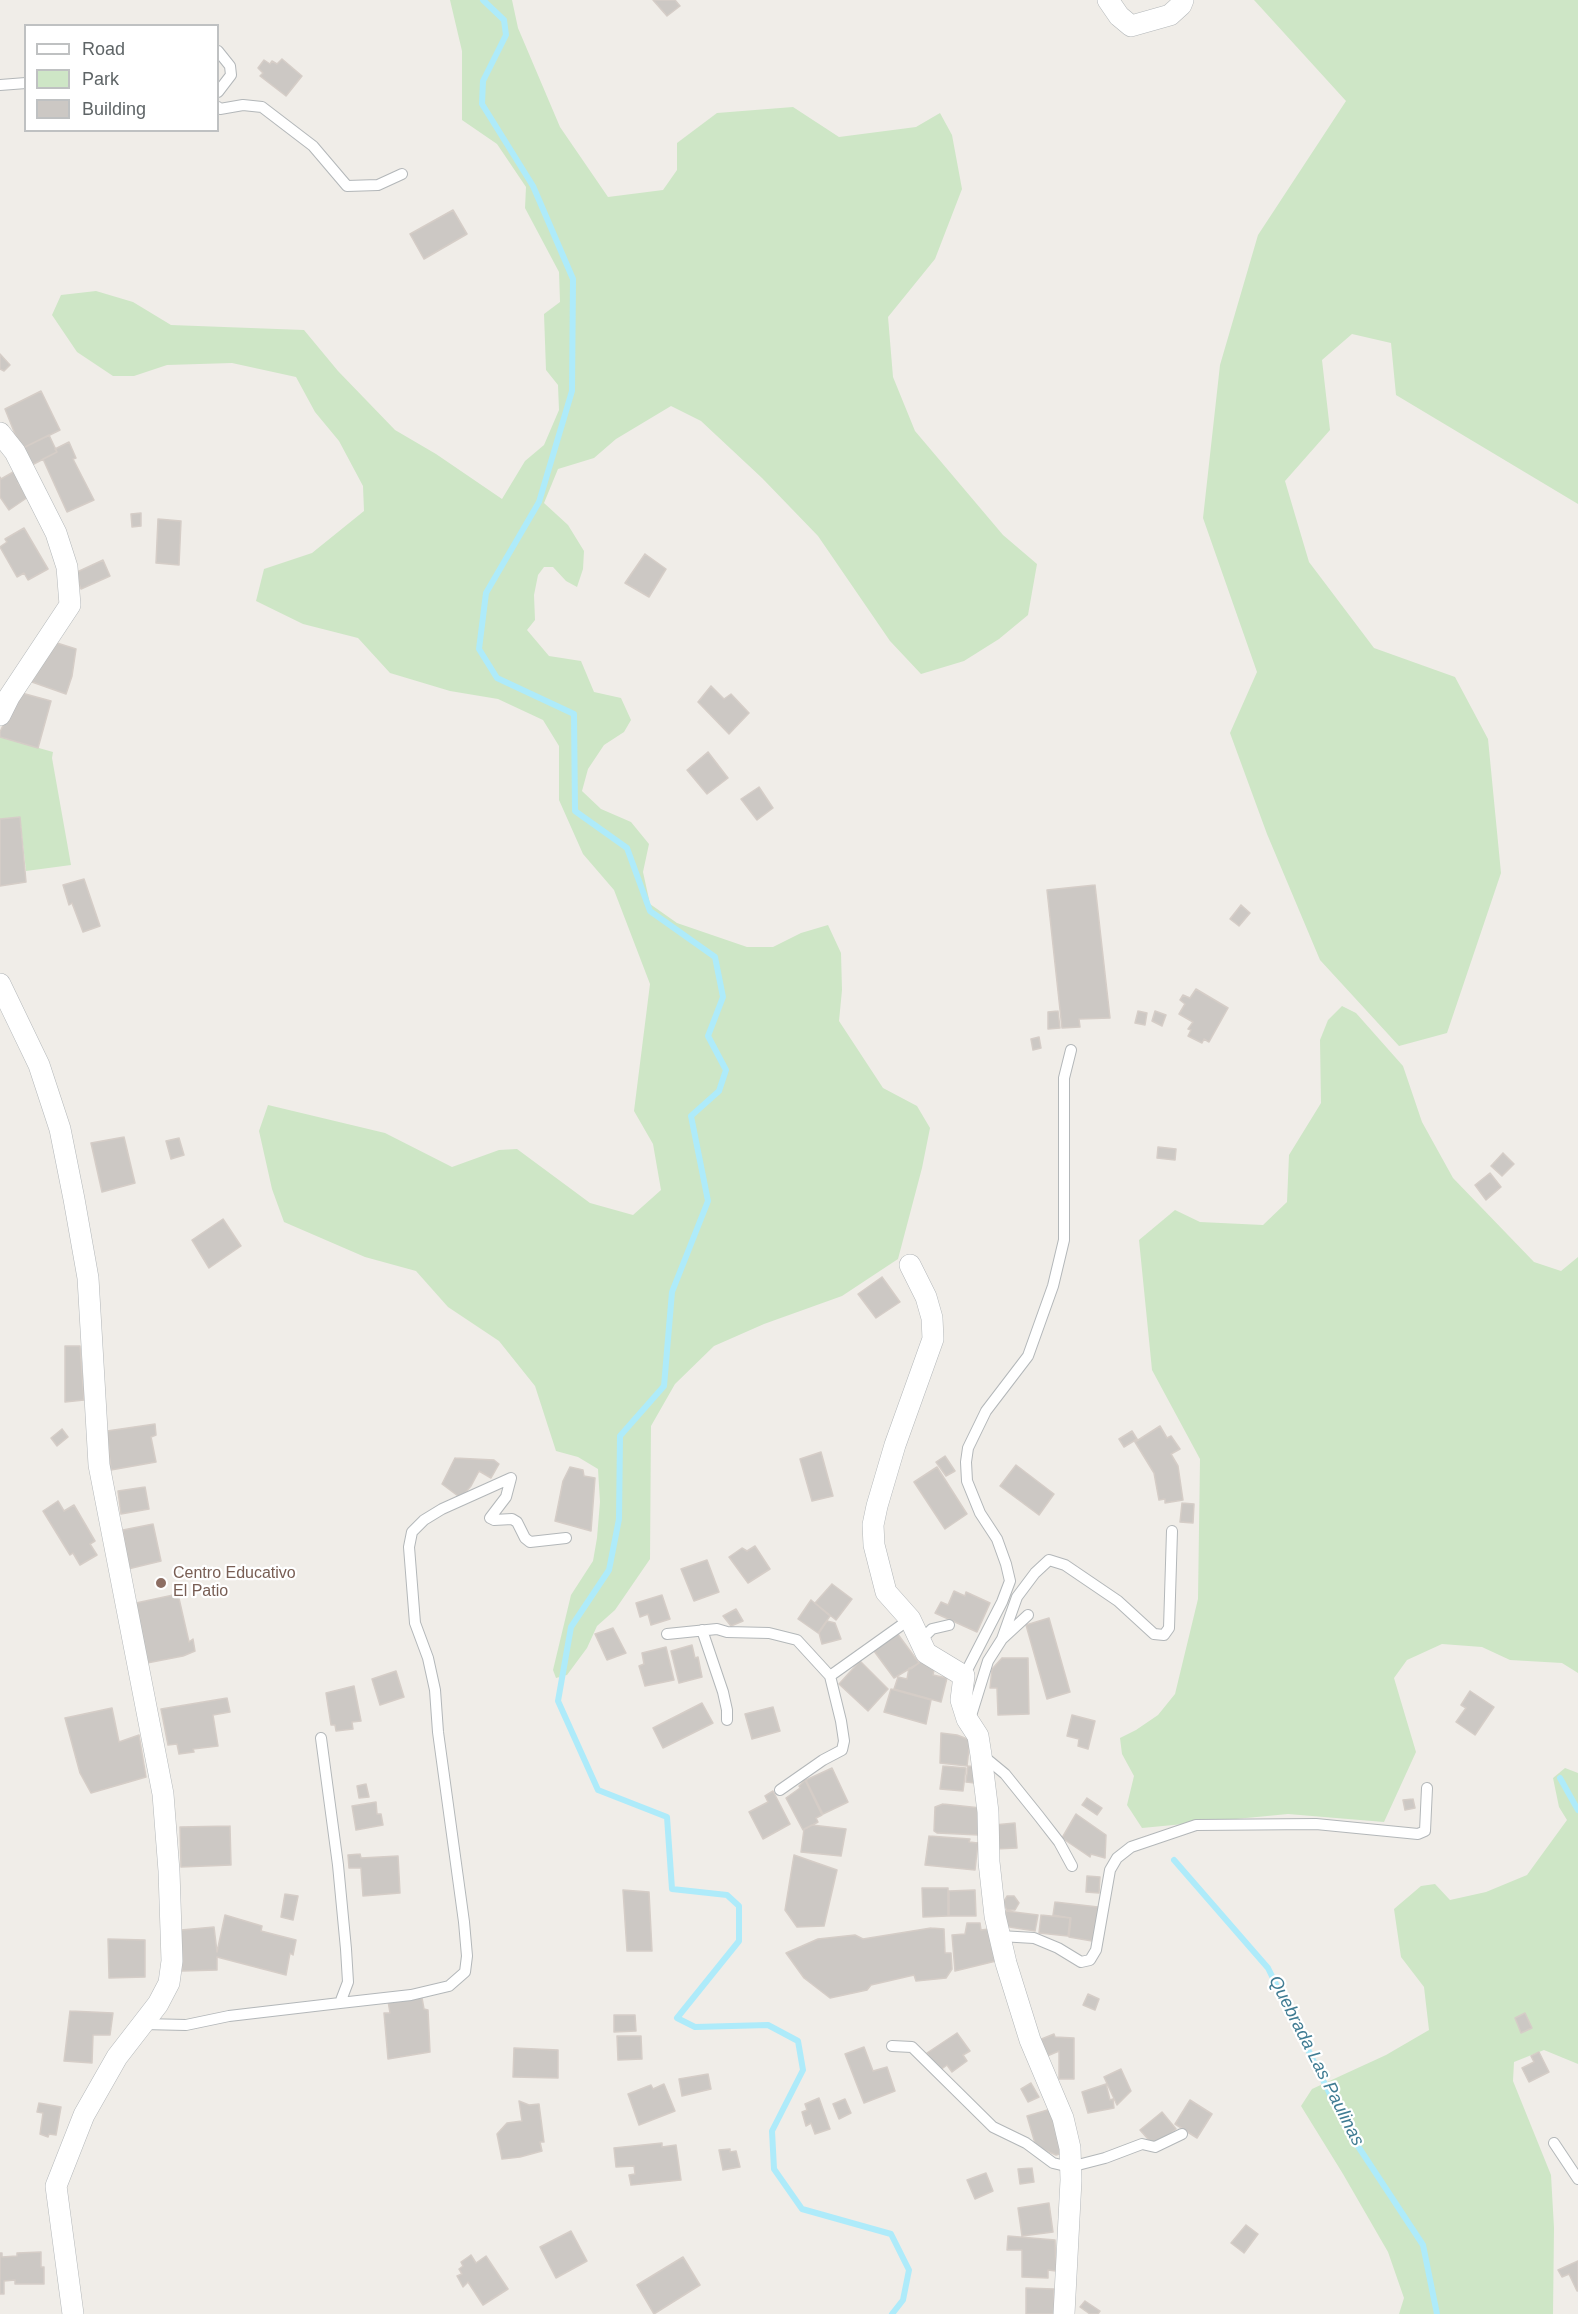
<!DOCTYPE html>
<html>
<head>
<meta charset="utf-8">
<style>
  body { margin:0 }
  #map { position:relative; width:1578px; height:2314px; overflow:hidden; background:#f0ede8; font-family:Helvetica,sans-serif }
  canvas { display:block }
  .legend { position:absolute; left:24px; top:24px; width:195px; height:108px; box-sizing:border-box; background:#fff; border:2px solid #bfc1c2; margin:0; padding:8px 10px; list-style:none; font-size:18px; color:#5f6567 }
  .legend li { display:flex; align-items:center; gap:12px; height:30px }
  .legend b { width:30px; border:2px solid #bfc1c2 }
</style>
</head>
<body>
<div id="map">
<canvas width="1578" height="2314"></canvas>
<ul class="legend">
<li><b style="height:8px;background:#fff"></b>Road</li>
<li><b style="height:16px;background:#cee6c6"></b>Park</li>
<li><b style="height:16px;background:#ccc8c4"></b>Building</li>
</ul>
</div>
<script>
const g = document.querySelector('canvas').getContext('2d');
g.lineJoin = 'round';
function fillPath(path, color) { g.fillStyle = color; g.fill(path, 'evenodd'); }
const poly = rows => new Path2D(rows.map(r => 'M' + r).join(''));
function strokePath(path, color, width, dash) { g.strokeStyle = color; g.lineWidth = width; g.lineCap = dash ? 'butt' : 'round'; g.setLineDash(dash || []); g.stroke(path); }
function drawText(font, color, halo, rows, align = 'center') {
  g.font = font + ' Helvetica,sans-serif'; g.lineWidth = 4.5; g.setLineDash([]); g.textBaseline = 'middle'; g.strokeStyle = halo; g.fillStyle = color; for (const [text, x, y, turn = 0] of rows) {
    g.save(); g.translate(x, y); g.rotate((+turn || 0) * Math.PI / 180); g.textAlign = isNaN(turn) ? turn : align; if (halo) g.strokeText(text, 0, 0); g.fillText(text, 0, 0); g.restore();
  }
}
const green = poly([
  [450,0,512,0,518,28,560,127,608,197,663,190,677,170,677,143,717,113,793,107,839,137,916,127,940,113,952,135,962,189,935,259,888,317,893,377,915,431,1003,535,1037,564,1028,615,999,639,964,661,921,674,890,641,818,536,762,478,701,421,671,406,616,439,594,458,558,469,544,503,568,525,584,551,583,569,577,587,566,581,553,567,544,567,538,575,534,595,535,620,527,630,549,656,581,661,594,692,621,698,631,720,624,732,604,745,588,769,582,791,601,809,631,822,649,844,643,872,650,904,677,923,747,947,773,947,801,933,828,925,841,953,842,990,839,1021,883,1088,917,1106,930,1128,922,1168,898,1259,842,1296,764,1324,714,1346,675,1384,651,1426,650,1559,615,1610,597,1626,587,1648,567,1675,556,1678,553,1670,571,1595,593,1561,597,1538,600,1502,598,1469,578,1457,556,1451,535,1386,499,1341,448,1307,416,1271,365,1257,284,1222,272,1189,259,1131,268,1105,385,1133,452,1167,499,1150,517,1149,590,1203,633,1215,661,1190,653,1144,634,1111,650,984,614,890,583,854,559,800,559,746,543,720,498,699,450,691,390,673,358,638,303,624,256,601,264,569,312,553,364,511,363,486,339,441,315,412,296,377,232,363,167,365,134,376,113,376,77,352,52,315,61,295,96,291,133,302,171,325,304,330,338,371,395,430,436,454,502,499,525,461,544,445,559,410,558,385,546,370,544,314,560,302,559,272,525,208,526,187,497,144,462,120,462,51],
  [1254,0,1578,0,1578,504,1396,395,1391,343,1352,334,1322,360,1330,430,1285,481,1309,562,1374,648,1455,677,1488,739,1501,873,1447,1033,1399,1046,1320,960,1267,834,1230,733,1257,672,1203,518,1220,365,1258,235,1346,101],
  [0,737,53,752,52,758,71,865,26,871,20,817,0,819],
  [1342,1006,1356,1013,1403,1066,1422,1122,1453,1178,1534,1262,1561,1271,1578,1257,1578,1673,1562,1663,1510,1660,1482,1647,1442,1644,1407,1660,1394,1678,1416,1752,1384,1822,1288,1814,1142,1828,1127,1805,1134,1776,1122,1754,1120,1738,1136,1730,1158,1715,1175,1694,1198,1599,1200,1459,1152,1370,1139,1240,1175,1210,1200,1222,1263,1225,1287,1202,1289,1155,1321,1103,1320,1040,1328,1020],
  [1565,1768,1578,1773,1578,2064,1544,2050,1514,2062,1513,2081,1551,2175,1554,2228,1553,2314,1399,2314,1404,2298,1388,2252,1343,2174,1301,2106,1312,2089,1386,2055,1429,2030,1424,1987,1401,1957,1394,1909,1421,1886,1435,1884,1450,1900,1486,1892,1527,1875,1567,1820,1559,1807,1553,1778]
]);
const stream = poly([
  [483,0,504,20,506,35,483,81,482,104,533,186,573,279,572,391,539,502,486,593,479,649,497,678,574,714,575,811,627,848,650,911,715,957,723,997,708,1036,726,1070,719,1091,691,1116,708,1201,672,1292,664,1386,620,1436,619,1519,609,1570,571,1627,558,1701,598,1790,667,1817,672,1889,727,1895,739,1906,739,1941,677,2018,695,2027,768,2025,798,2041,803,2070,772,2131,774,2169,802,2209,891,2234,909,2270,903,2300,892,2314],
  [1560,1778,1578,1810],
  [1174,1860,1268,1968,1348,2131,1423,2245,1437,2314]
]);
const building = poly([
  [653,0,675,0,680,6,667,16,653,0],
  [282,59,302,76,286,96,260,76,263,73,258,68,264,60,270,64,272,61,277,64,282,59],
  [453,210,467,234,424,259,410,234,453,210],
  [0,354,10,365,4,371,0,369,0,354],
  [41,391,60,430,21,449,5,409,41,391],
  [49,435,57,452,30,466,21,449,49,435],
  [69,442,76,458,73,459,94,500,67,512,43,459,57,452,55,449,69,442],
  [15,471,21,481,18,483,28,497,9,510,0,497,0,477,1,479,15,471],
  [141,513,141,526,132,527,131,514,141,513],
  [158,519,181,521,179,565,156,563,158,519],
  [24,528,48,569,28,580,24,573,17,577,0,547,7,542,5,539,24,528],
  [645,554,666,569,649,597,625,583,645,554],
  [103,560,110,576,81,589,75,573,103,560],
  [57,643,76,649,72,676,66,694,32,682,43,662,57,643],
  [711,686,724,699,731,694,749,713,729,734,698,702,711,686],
  [18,692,51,701,38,748,0,737,0,732,18,692],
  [708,752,728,778,707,794,687,770,708,752],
  [759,787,773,808,757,820,741,799,759,787],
  [20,817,26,882,0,886,0,819,20,817],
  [84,879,100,926,83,932,72,903,69,905,63,885,84,879],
  [1095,885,1110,1018,1079,1019,1080,1027,1062,1028,1047,890,1095,885],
  [1241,905,1250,913,1239,926,1230,919,1241,905],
  [1196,989,1228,1008,1209,1042,1204,1039,1202,1043,1188,1036,1191,1030,1188,1029,1193,1022,1179,1014,1185,1004,1180,1000,1183,995,1190,998,1196,989],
  [1058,1011,1060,1028,1048,1029,1048,1012,1058,1011],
  [1138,1011,1147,1013,1145,1025,1135,1023,1138,1011],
  [1155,1011,1166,1015,1162,1026,1152,1021,1155,1011],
  [1039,1037,1041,1048,1033,1050,1031,1039,1039,1037],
  [124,1137,135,1183,102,1192,91,1143,124,1137],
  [179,1138,184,1155,171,1159,166,1141,179,1138],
  [1158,1147,1176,1149,1175,1160,1157,1158,1158,1147],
  [1503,1153,1514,1164,1502,1176,1491,1166,1503,1153],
  [1490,1173,1501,1187,1486,1200,1475,1185,1490,1173],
  [223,1219,241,1246,209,1268,192,1240,223,1219],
  [882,1277,900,1302,876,1318,858,1294,882,1277],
  [65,1346,80,1346,84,1400,65,1402,65,1346],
  [155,1424,156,1435,151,1437,156,1462,111,1470,107,1431,155,1424],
  [1160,1426,1167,1438,1171,1436,1180,1449,1171,1454,1178,1466,1183,1500,1165,1503,1165,1499,1159,1500,1154,1473,1135,1442,1160,1426],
  [62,1429,68,1437,57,1446,51,1438,62,1429],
  [1132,1431,1137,1439,1124,1447,1119,1439,1132,1431],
  [821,1452,833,1496,812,1501,800,1459,821,1452],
  [945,1456,955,1471,946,1476,936,1462,945,1456],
  [455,1458,494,1460,499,1464,491,1478,479,1471,471,1486,464,1494,458,1496,442,1484,455,1458],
  [1016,1465,1054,1494,1039,1515,1000,1486,1016,1465],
  [570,1467,583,1470,584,1476,595,1478,591,1531,555,1521,563,1481,570,1467],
  [937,1467,967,1514,945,1529,914,1482,937,1467],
  [145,1487,149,1509,121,1514,118,1491,145,1487],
  [58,1501,64,1511,74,1505,95,1541,90,1544,97,1555,80,1565,73,1553,70,1555,43,1511,58,1501],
  [1182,1503,1194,1504,1193,1523,1180,1522,1182,1503],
  [153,1524,161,1561,128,1569,123,1530,153,1524],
  [755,1546,770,1569,748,1583,729,1557,742,1548,747,1551,755,1546],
  [707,1560,719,1592,694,1601,681,1569,707,1560],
  [832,1584,852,1599,836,1620,815,1603,832,1584],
  [954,1591,965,1596,966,1592,990,1603,977,1632,935,1613,941,1602,948,1605,954,1591],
  [178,1594,189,1642,193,1639,195,1651,183,1656,147,1663,136,1603,178,1594],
  [662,1595,670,1619,651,1625,648,1614,640,1617,636,1603,662,1595],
  [811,1600,830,1616,818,1633,798,1619,811,1600],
  [736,1609,743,1621,731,1626,723,1616,736,1609],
  [1049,1618,1070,1692,1047,1699,1026,1625,1049,1618],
  [827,1621,835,1623,841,1639,822,1644,819,1633,827,1621],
  [613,1628,626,1653,607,1660,595,1634,613,1628],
  [897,1633,919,1663,894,1678,874,1651,897,1633],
  [692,1645,695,1658,698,1657,702,1677,679,1683,671,1651,692,1645],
  [666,1647,674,1680,645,1686,639,1666,644,1664,642,1653,666,1647],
  [1002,1658,1028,1658,1029,1714,998,1715,997,1688,990,1688,992,1669,1002,1658],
  [923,1660,935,1665,933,1675,947,1678,941,1702,894,1689,898,1677,907,1679,909,1668,911,1669,923,1660],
  [860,1661,888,1689,868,1711,839,1684,860,1661],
  [396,1671,404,1697,380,1705,372,1679,396,1671],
  [354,1686,361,1721,352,1722,353,1729,336,1731,335,1725,331,1725,326,1693,354,1686],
  [891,1689,931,1700,926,1724,884,1712,891,1689],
  [1470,1691,1494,1707,1475,1735,1456,1722,1466,1708,1461,1705,1470,1691],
  [227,1698,230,1712,213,1715,218,1746,193,1749,194,1752,179,1754,177,1744,168,1745,161,1709,227,1698],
  [702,1703,713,1723,663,1748,653,1728,702,1703],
  [773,1707,780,1731,752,1739,745,1714,773,1707],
  [112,1708,119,1742,139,1735,146,1777,91,1793,80,1773,65,1718,112,1708],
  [1072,1715,1095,1721,1088,1749,1078,1746,1079,1739,1067,1736,1072,1715],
  [941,1733,957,1735,970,1740,967,1766,940,1763,941,1733],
  [943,1766,966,1768,963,1791,940,1789,943,1766],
  [968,1766,977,1767,975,1783,966,1782,968,1766],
  [832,1768,848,1802,823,1814,806,1780,832,1768],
  [805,1780,822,1815,816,1818,818,1822,803,1830,786,1798,800,1788,799,1786,805,1780],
  [366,1784,369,1797,359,1798,357,1786,366,1784],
  [773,1791,790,1824,763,1839,749,1812,768,1802,765,1796,773,1791],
  [1087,1798,1102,1808,1097,1815,1082,1805,1087,1798],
  [1413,1799,1415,1808,1405,1810,1403,1800,1413,1799],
  [376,1802,377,1814,381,1814,383,1825,356,1830,352,1806,376,1802],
  [943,1804,981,1808,979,1835,937,1833,934,1831,935,1807,943,1804],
  [1076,1814,1106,1835,1105,1858,1091,1854,1090,1857,1062,1838,1076,1814],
  [1015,1823,1017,1848,995,1849,994,1825,1015,1823],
  [812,1825,846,1829,841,1856,801,1852,804,1829,812,1825],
  [230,1826,231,1865,181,1867,180,1827,230,1826],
  [929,1836,970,1839,969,1842,978,1843,975,1870,925,1865,929,1836],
  [360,1854,361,1858,398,1856,400,1893,363,1896,361,1868,349,1868,348,1855,360,1854],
  [794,1855,837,1870,824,1926,797,1927,785,1910,794,1855],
  [1087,1876,1100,1877,1099,1893,1086,1892,1087,1876],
  [922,1888,948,1888,948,1916,923,1917,922,1888],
  [623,1890,649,1892,652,1951,627,1951,623,1890],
  [975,1890,976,1916,949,1916,949,1891,975,1890],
  [285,1894,298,1896,293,1920,281,1917,285,1894],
  [1007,1896,1014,1896,1019,1903,1015,1910,1007,1910,1003,1903,1007,1896],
  [1055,1902,1098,1907,1092,1941,1069,1937,1071,1918,1053,1915,1055,1902],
  [1006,1911,1038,1915,1035,1931,1003,1926,1006,1911],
  [225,1915,262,1926,261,1931,296,1940,293,1955,290,1953,286,1975,217,1957,217,1970,182,1971,181,1930,214,1927,217,1952,225,1915],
  [1041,1915,1070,1918,1068,1936,1039,1933,1041,1915],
  [967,1923,980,1923,981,1930,989,1929,996,1961,955,1971,952,1935,965,1934,967,1923],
  [931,1928,944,1929,945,1953,951,1953,952,1969,946,1978,916,1981,914,1975,871,1985,867,1990,830,1998,804,1978,786,1953,818,1939,855,1935,863,1939,931,1928],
  [108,1939,145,1940,145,1977,109,1978,108,1939],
  [1088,1994,1099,1999,1095,2010,1083,2005,1088,1994],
  [422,1998,424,2009,428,2010,430,2052,388,2059,384,2013,390,2013,388,2001,422,1998],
  [70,2011,113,2013,110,2035,93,2035,92,2063,64,2061,70,2011],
  [1525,2013,1532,2028,1521,2033,1515,2018,1525,2013],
  [614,2015,635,2015,636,2031,614,2032,614,2015],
  [957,2033,970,2051,963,2055,967,2061,952,2072,947,2065,939,2071,927,2053,957,2033],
  [1054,2034,1055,2037,1074,2038,1074,2079,1059,2079,1059,2051,1040,2059,1034,2042,1054,2034],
  [617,2036,641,2036,642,2059,618,2060,617,2036],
  [864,2047,873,2071,887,2067,895,2091,864,2103,845,2054,864,2047],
  [514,2048,558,2050,558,2078,513,2077,514,2048],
  [1539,2052,1549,2072,1529,2082,1522,2068,1534,2062,1531,2056,1539,2052],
  [1121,2069,1131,2091,1117,2105,1104,2077,1121,2069],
  [708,2074,711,2089,682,2096,679,2079,708,2074],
  [1031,2083,1039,2097,1028,2102,1021,2089,1031,2083],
  [664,2084,675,2111,639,2125,628,2094,651,2085,653,2089,664,2084],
  [1106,2084,1110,2100,1113,2099,1114,2108,1088,2113,1082,2092,1106,2084],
  [819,2098,830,2129,815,2134,811,2123,806,2126,802,2112,807,2110,805,2104,819,2098],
  [845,2099,851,2113,839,2119,833,2104,845,2099],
  [1190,2100,1212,2114,1197,2138,1175,2124,1190,2100],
  [519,2101,529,2105,539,2104,544,2142,540,2142,542,2151,520,2157,502,2159,497,2134,507,2123,522,2121,519,2101],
  [39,2103,61,2107,56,2135,49,2134,48,2137,40,2134,43,2113,37,2112,39,2103],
  [1051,2109,1059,2142,1060,2154,1056,2155,1042,2149,1037,2150,1027,2116,1051,2109],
  [1162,2112,1176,2129,1155,2147,1140,2130,1162,2112],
  [662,2143,662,2147,676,2145,681,2180,631,2185,629,2175,635,2174,634,2166,616,2167,614,2148,662,2143],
  [730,2149,730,2152,736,2151,740,2167,723,2170,719,2150,730,2149],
  [1032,2168,1034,2182,1020,2184,1018,2169,1032,2168],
  [986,2173,993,2191,975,2199,967,2180,986,2173],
  [1049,2203,1053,2232,1022,2236,1018,2208,1049,2203],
  [1246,2225,1258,2234,1244,2253,1231,2243,1246,2225],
  [571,2231,587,2261,556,2278,540,2247,571,2231],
  [1008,2236,1055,2240,1056,2271,1048,2270,1048,2278,1022,2277,1022,2250,1007,2250,1008,2236],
  [41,2252,41,2267,44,2267,44,2284,15,2284,15,2280,4,2281,4,2294,0,2294,0,2253,2,2253,2,2257,17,2256,17,2253,41,2252],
  [471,2255,476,2263,486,2256,508,2289,483,2305,468,2282,463,2287,457,2276,462,2274,459,2269,463,2266,461,2262,471,2255],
  [683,2257,700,2285,654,2314,637,2285,683,2257],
  [1578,2261,1578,2291,1577,2291,1569,2274,1562,2277,1558,2270,1578,2261],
  [1026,2288,1054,2289,1054,2314,1026,2314,1026,2288],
  [1085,2301,1100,2311,1098,2314,1090,2314,1080,2307,1085,2301]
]);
const service = poly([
  [218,51,230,66,231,75,218,92],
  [0,85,26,83],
  [218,107,220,109,243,105,262,107,313,146,347,186,378,185,402,174],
  [702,1630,723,1692,727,1710,727,1720],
  [667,1634,717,1629,727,1632,769,1633,797,1640,830,1676,841,1721,844,1741,842,1750,823,1760,780,1790],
  [1002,1639,1017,1597,1035,1573,1049,1560,1065,1565,1118,1601,1154,1634,1164,1635,1169,1628,1172,1531],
  [921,1640,932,1629,949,1625],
  [830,1676,910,1619],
  [964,1676,1002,1602,1010,1581,1006,1564,997,1539,980,1513,967,1481,966,1462,968,1448,986,1411,1028,1356,1053,1286,1064,1240,1064,1078,1071,1050],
  [970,1719,988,1661,1002,1639,1028,1615],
  [982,1755,1005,1774,1038,1815,1059,1842,1072,1866],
  [1000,1936,1034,1938,1058,1948,1081,1962,1090,1960,1096,1950,1110,1870,1117,1858,1131,1847,1196,1825,1316,1824,1418,1834,1425,1831,1427,1788],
  [340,2003,411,1995,449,1986,465,1972,467,1956,464,1922,438,1732,435,1690,428,1658,415,1623,409,1547,412,1532,424,1520,442,1509,511,1478,506,1497,490,1518,494,1520,512,1519,517,1522,525,1538,530,1542,566,1538],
  [143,2024,186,2025,229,2016,340,2003,348,1982,346,1949,338,1865,321,1738],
  [892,2046,912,2047,993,2127,1026,2143,1053,2163,1070,2167,1105,2158,1142,2144,1155,2147,1182,2134],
  [1554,2143,1578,2179]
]);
const minor = poly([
  [1108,0,1119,16,1131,26,1170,15,1181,5,1183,0],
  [0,433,15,452,56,533,67,567,70,605,9,697,0,715],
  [0,984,39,1065,60,1129,74,1199,88,1278,99,1465,163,1794,169,1871,172,1961,169,1983,158,2004,117,2057,84,2115,56,2186,73,2314],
  [910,1265,926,1297,932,1318,933,1339,895,1445,877,1506,873,1525,874,1545,886,1592,910,1619,926,1653,964,1676,961,1700,967,1719,978,1736,981,1755,988,1812,989,1862,995,1916,1006,1963,1030,2040,1063,2118,1070,2148,1071,2180,1064,2314]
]);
const markers = [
  [161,1583,6,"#8d6e63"]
];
const educationNames = [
  ["Centro Educativo",173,1574],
  ["El Patio",173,1592]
];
const waterNames = [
  ["Quebrada Las Paulinas",1316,2061,63]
];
fillPath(green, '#cee6c6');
strokePath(stream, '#aeebfa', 6);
fillPath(building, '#ccc8c4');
strokePath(building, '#d5cdc7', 1.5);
strokePath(service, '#b3b7b9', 12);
strokePath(minor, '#b3b7b9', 22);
strokePath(service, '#fff', 10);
strokePath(minor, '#fff', 21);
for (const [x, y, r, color] of markers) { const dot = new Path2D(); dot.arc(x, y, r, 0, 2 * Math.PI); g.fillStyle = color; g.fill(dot); strokePath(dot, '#fff', 2); }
drawText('16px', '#785e54', '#fff', educationNames, 'left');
drawText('italic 18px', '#407c93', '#fff', waterNames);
</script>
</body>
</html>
